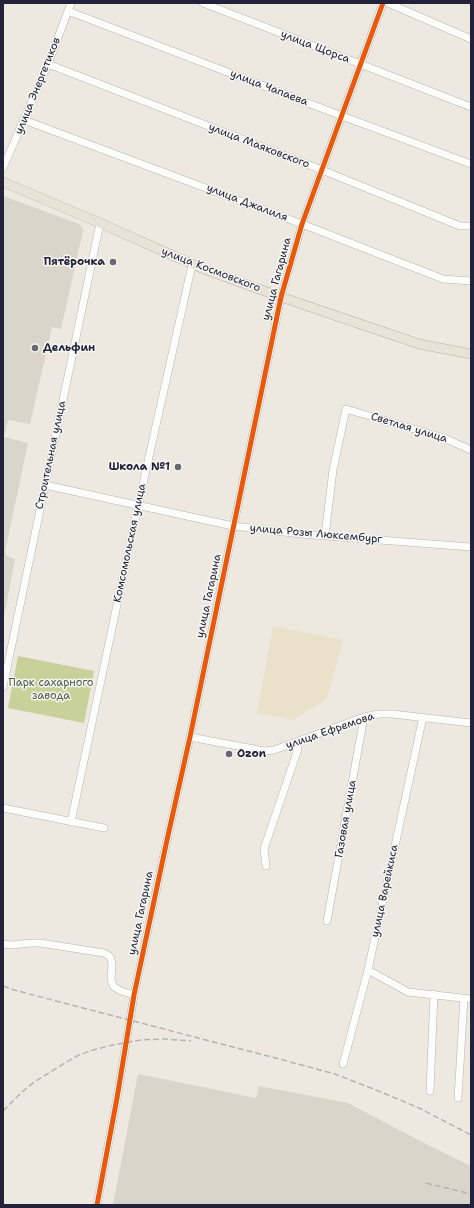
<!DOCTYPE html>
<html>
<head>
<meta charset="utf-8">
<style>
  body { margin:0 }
  #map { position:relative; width:474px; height:1208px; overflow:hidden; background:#ede9e0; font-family:"Shantell Sans",sans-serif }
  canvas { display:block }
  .frame { position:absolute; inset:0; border:4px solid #22223b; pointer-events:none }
</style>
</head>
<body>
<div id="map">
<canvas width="474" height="1208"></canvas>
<div class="frame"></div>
</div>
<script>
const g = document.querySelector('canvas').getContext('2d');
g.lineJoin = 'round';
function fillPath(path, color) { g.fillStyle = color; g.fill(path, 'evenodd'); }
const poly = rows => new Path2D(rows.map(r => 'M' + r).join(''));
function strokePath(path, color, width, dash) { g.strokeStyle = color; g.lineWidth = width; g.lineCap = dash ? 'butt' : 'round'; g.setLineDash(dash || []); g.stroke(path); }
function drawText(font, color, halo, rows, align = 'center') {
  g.font = font + ' "Shantell Sans",sans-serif'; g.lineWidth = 3; g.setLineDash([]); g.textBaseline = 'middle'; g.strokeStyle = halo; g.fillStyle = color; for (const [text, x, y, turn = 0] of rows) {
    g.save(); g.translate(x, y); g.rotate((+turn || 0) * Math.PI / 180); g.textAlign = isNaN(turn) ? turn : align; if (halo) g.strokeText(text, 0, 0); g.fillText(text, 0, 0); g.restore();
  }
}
const built = poly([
  [273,626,343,640,327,699,292,720,257,713]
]);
const industrial = poly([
  [3,196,79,224,82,227,83,231,61,329,52,327,30,424,8,420,4,437,28,443,5,552,7,556,15,559,3,622],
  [138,1074,256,1098,259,1086,348,1103,424,1143,471,1166,471,1205,113,1205]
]);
const green = poly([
  [18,656,94,671,84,723,8,708]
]);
const minor = poly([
  [203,3,471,107],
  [388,3,471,39],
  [68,11,342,116,471,164],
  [48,64,322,170,460,226,471,226],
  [24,120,302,224,443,279,471,281],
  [3,168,48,64,71,3],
  [45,485,233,526,301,534,471,547],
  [325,536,333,470,346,409,444,438,471,450],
  [3,687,100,223],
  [190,737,264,751,274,750,364,717,378,714,392,714,471,723],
  [3,808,104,828],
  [71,822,138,506,192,265],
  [266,866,264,849,298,749,296,743],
  [327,921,364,717],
  [3,944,11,945,32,943,40,943,104,953,109,956,111,959,112,965,111,978,112,983,114,987,121,991,134,995],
  [368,970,408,992,471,999],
  [343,1064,368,970,423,717],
  [430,1091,434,994],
  [458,1098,464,998],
  [97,1205,117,1098,134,995,167,840,190,737,281,297,302,224,383,3]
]);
const major = poly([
  [3,182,100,223,201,268,281,297,419,344,471,354]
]);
const rail = poly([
  [3,986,14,990,283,1060,335,1074,381,1092,419,1108,471,1135],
  [3,1111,22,1092,34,1082,65,1063,79,1055,93,1050,108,1046,141,1040,165,1039,191,1041],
  [426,1183,471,1194]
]);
const cycleway = poly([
  [97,1205,117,1098,134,995,167,840,190,737,281,297,302,224,383,3]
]);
const markers = [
  [113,262,4,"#696875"],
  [35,348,4,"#696875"],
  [178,467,4,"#696875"],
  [229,754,4,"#696875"]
];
const streetNames = [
  ["улица Щорса",315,47,21],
  ["улица Энергетиков",38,86,-68],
  ["улица Чапаева",269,88,21],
  ["улица Маяковского",259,146,21],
  ["улица Джалиля",247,203,21],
  ["улица Космовского",211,270,21],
  ["улица Гагарина",277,279,-75],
  ["Светлая улица",409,428,17],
  ["Строительная улица",51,455,-78],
  ["улица Розы Люксембург",316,534,5],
  ["Комсомольская улица",130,543,-78],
  ["улица Гагарина",209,596,-78],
  ["улица Ефремова",330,731,-19],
  ["Газовая улица",346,819,-80],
  ["улица Варейкиса",385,891,-78],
  ["улица Гагарина",141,913,-78]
];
const poiNames = [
  ["Пятёрочка",105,262],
  ["Дельфин",43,348,"left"],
  ["Школа №1",170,467],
  ["Ozon",237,754,"left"]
];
const parkNames = [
  ["Парк сахарного",51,683],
  ["завода",51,696]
];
fillPath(built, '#eae1cb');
fillPath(industrial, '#d9d5ca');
fillPath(green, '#c9d19a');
strokePath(minor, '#b6b4b1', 8);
strokePath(major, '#b6b4b1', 10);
strokePath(minor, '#fcfcfa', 7);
strokePath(major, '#e8e2d7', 9);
strokePath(rail, '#b4b3b6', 1.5, [6, 3]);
strokePath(cycleway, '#e8590c', 5);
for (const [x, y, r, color] of markers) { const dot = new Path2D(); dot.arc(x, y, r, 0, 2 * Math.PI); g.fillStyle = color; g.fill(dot); strokePath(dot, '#f6f6f2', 1.5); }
drawText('11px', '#22223b', '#f6f6f2', streetNames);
drawText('bold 11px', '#22223b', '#f6f6f2', poiNames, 'right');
drawText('11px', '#525948', '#f6f6f2', parkNames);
</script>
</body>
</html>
